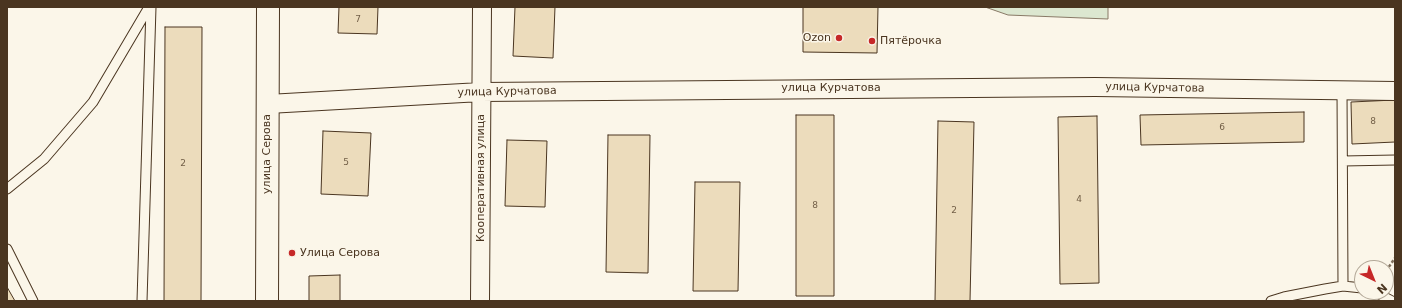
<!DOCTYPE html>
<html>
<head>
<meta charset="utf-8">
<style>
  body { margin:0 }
  #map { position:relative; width:1402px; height:308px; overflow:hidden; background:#fbf6e9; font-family:"DejaVu Sans",sans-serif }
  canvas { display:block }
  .frame { position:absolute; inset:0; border:8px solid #4a3520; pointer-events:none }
  .north { position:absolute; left:1354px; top:260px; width:40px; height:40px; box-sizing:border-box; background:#fbf6e9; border:1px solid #b4a999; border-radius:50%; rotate:137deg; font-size:11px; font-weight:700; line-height:16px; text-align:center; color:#4a3520 }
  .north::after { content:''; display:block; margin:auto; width:14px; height:18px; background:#c62828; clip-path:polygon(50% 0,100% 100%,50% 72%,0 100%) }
</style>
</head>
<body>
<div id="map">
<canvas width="1402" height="308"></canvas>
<div class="frame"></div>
<div class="north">N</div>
</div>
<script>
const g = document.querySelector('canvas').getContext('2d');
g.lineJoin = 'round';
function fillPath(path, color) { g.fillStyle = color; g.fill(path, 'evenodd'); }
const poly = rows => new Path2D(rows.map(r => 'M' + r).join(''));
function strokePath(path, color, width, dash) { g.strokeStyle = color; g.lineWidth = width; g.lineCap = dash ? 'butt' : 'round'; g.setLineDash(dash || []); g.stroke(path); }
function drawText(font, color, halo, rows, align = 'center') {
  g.font = font + ' "DejaVu Sans",sans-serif'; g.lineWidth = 3; g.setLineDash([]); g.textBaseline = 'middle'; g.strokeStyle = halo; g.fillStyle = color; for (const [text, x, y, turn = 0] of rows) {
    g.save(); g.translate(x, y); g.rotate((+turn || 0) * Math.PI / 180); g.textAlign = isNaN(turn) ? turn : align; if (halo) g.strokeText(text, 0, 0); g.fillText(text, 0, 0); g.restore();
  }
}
const green = poly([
  [985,7,1108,7,1108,19,1008,15,985,7]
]);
const building = poly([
  [339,7,378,7,377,34,338,33,339,7],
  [515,7,555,7,553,58,513,56,515,7],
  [803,7,878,7,877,53,803,52,803,7],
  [165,27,202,27,201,301,164,301,165,27],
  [1395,100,1395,142,1352,144,1351,102,1395,100],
  [1304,112,1304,142,1141,145,1140,115,1304,112],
  [796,115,834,115,834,296,796,296,796,115],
  [1097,116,1099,283,1060,284,1058,117,1097,116],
  [938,121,974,122,970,301,935,301,938,121],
  [323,131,371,133,368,196,321,194,323,131],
  [608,135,650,135,648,273,606,272,608,135],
  [507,140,547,141,545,207,505,206,507,140],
  [695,182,740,182,738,291,693,291,695,182],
  [340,275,340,301,309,301,309,276,340,275],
  [7,287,15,301,7,301,7,287]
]);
const path = poly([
  [1386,271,1395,258]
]);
const lane = poly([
  [1342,91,1343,286],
  [1343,161,1395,160],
  [7,189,44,159,93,102,149,7],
  [7,249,33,301],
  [1375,292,1392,301],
  [142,301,151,7],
  [1271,301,1284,297,1325,289,1343,286,1362,288]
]);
const street = poly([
  [268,104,481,92,1095,87,1395,91],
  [480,301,482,7]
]);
const secondary = poly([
  [267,301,268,7]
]);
const markers = [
  [839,38,4,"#c62828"],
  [872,41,4,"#c62828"],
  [292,253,4,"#c62828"]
];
const numberNames = [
  ["7",358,20],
  ["8",1373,122],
  ["6",1222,128],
  ["5",346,163],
  ["2",183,164],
  ["4",1079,200],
  ["8",815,206],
  ["2",954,211]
];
const poiNames = [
  ["Ozon",831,38,"right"],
  ["Пятёрочка",880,41],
  ["Улица Серова",300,253]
];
const streetNames = [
  ["улица Курчатова",831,88],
  ["улица Курчатова",1155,88,1],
  ["улица Курчатова",507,92,-1],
  ["улица Серова",267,154,-90],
  ["Кооперативная улица",481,178,-90]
];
fillPath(green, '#dce7d0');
strokePath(green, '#887966', 1);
fillPath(building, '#ecdcbc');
strokePath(building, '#4a3520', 1);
strokePath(lane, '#4a3520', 11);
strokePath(street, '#4a3520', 20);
strokePath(secondary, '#4a3520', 24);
strokePath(path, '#7f6f5c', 2.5, [3, 2]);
strokePath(lane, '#fbf6e9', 9);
strokePath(street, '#fbf6e9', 18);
strokePath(secondary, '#fbf6e9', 22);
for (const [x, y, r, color] of markers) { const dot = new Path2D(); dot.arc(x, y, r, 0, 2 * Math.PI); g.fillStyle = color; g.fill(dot); strokePath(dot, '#fbf6e9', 1.5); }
drawText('9px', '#725f47', null, numberNames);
drawText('11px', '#4a3520', '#fbf6e9', poiNames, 'left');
drawText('11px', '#4a3520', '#fbf6e9', streetNames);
</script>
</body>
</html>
